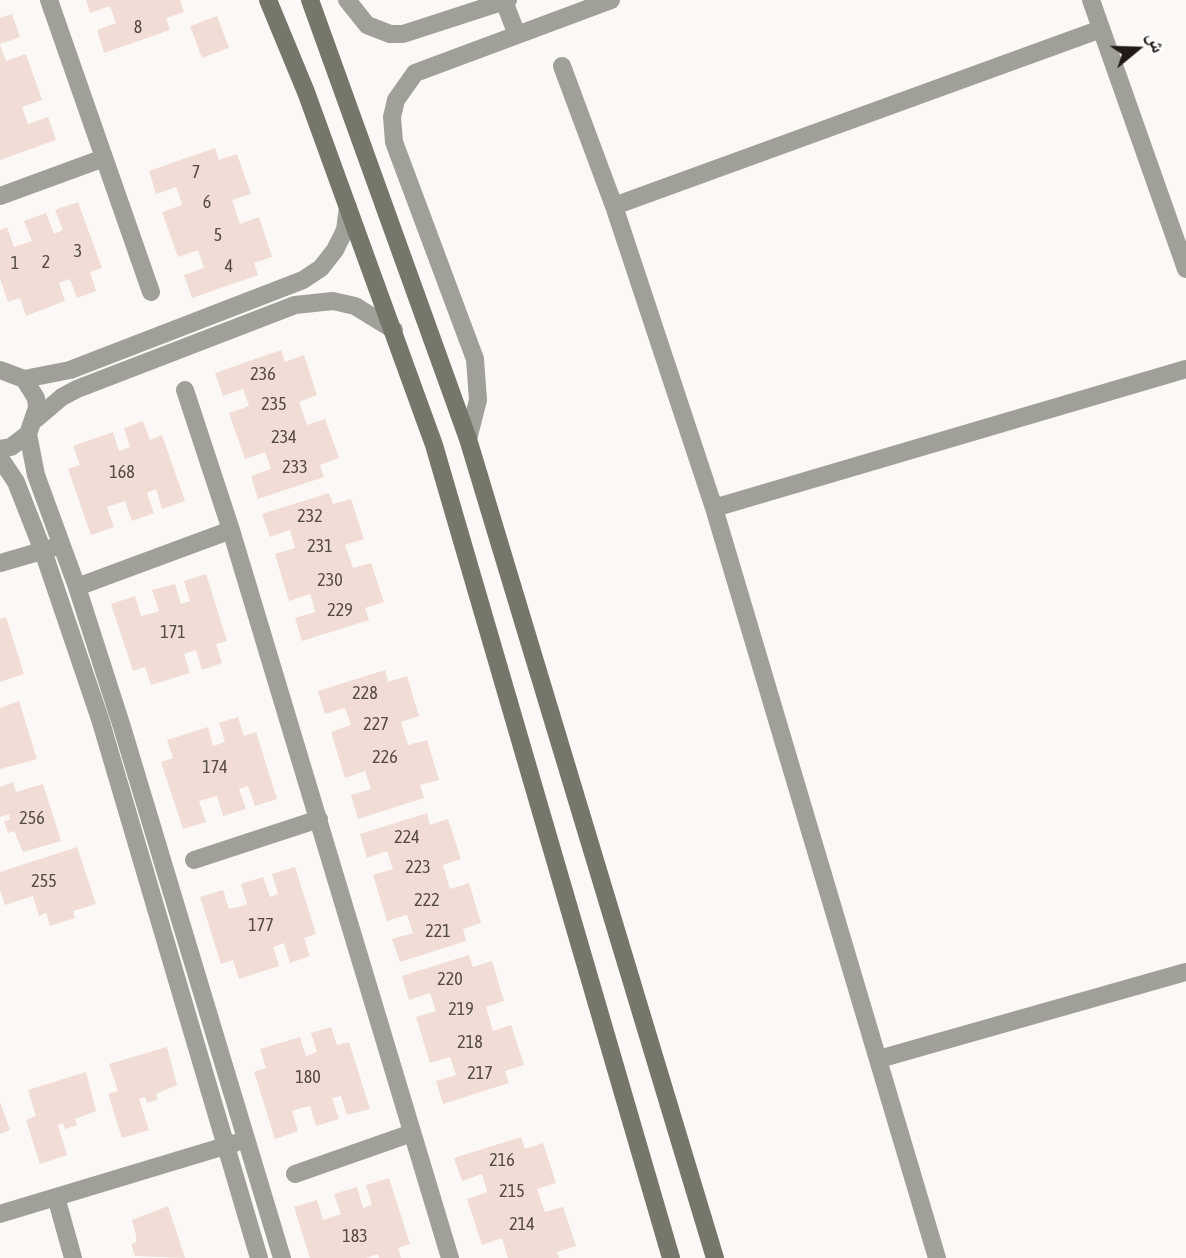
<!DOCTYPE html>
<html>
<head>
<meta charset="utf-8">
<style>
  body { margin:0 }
  #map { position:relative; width:1186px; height:1258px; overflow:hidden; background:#fcf8f6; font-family:"Asap Condensed","Noto Naskh Arabic",sans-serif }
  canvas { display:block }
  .north { position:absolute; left:1102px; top:14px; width:70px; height:70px; -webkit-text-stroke:5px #fff; paint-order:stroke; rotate:71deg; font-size:19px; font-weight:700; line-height:28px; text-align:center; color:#201916 }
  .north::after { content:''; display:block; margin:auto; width:24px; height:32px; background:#201916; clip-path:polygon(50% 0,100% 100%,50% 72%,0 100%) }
</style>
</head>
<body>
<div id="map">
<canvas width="1186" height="1258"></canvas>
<div class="north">ش</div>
</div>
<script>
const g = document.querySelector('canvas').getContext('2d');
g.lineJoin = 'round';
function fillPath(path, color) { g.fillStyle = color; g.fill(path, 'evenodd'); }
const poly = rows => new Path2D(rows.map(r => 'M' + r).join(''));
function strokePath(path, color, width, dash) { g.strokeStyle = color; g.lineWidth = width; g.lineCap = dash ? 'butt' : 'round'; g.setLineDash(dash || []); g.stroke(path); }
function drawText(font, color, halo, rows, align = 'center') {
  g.font = font + ' "Asap Condensed",sans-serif'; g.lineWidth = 7; g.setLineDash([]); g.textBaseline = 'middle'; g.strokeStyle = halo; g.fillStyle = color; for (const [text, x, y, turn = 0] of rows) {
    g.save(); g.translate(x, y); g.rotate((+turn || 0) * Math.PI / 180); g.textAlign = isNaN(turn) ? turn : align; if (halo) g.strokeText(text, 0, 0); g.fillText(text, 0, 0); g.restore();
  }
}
const building = poly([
  [86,0,180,0,184,12,166,18,170,30,104,53,97,30,116,23,110,6,90,13],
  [12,14,20,37,0,44,0,18],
  [217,16,229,48,202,58,190,26],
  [0,45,6,61,26,54,42,100,22,107,28,124,48,117,56,140,0,160],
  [215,148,219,160,237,154,251,194,232,200,240,224,259,217,272,257,254,263,258,275,192,298,184,275,204,268,198,250,178,257,162,212,182,205,179,195,176,187,156,194,149,171],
  [78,202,102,268,90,272,96,291,77,298,70,279,59,283,65,301,26,316,20,298,8,302,0,279,0,230,7,227,14,247,32,241,24,221,46,213,54,234,63,230,55,210],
  [281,350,285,362,304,355,317,395,299,402,307,425,325,419,339,458,320,465,324,477,258,499,251,476,271,469,265,452,245,459,229,413,249,406,243,389,223,396,215,373],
  [143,421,150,440,162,435,185,501,162,509,156,489,147,493,154,513,132,521,125,501,107,507,114,527,91,535,68,469,80,465,73,446,113,432,119,451,130,447,124,428],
  [329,493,333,504,351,499,364,539,345,545,353,568,371,563,384,602,365,608,369,620,302,641,295,618,315,612,313,603,310,594,289,601,275,554,295,548,290,530,270,537,262,514],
  [206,574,227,641,216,644,222,663,202,670,196,650,184,654,190,673,151,685,145,667,133,671,111,604,135,596,141,616,150,614,159,611,152,590,175,584,181,604,190,601,184,581],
  [6,617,24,674,0,682,0,619],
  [385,670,388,682,407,676,419,716,401,722,408,745,427,740,439,780,420,785,424,798,358,819,351,795,371,789,365,771,345,778,331,732,351,725,345,708,325,714,318,691],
  [19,701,37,759,0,769,0,708],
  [238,717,244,736,256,732,277,799,255,806,248,786,239,789,246,809,223,816,217,796,199,801,206,822,183,829,161,762,173,758,167,740,208,727,213,746,225,742,219,723],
  [13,782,16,792,43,784,61,841,23,852,14,831,8,833,4,821,10,820,9,814,0,817,0,787],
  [427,813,430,825,448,819,461,859,443,865,450,889,469,883,481,923,463,929,466,941,400,962,392,939,413,933,407,915,387,921,373,875,393,869,387,851,367,858,360,834],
  [77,847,96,904,73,911,75,918,50,926,46,913,39,916,33,896,5,905,0,890,0,872],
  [295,867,316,934,304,938,310,956,290,963,284,943,273,947,279,966,239,979,233,960,221,964,200,897,223,890,229,909,238,907,247,904,241,884,263,877,270,897,278,894,272,874],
  [469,955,473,967,492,961,504,1001,486,1007,493,1031,511,1025,524,1065,505,1071,509,1083,443,1104,436,1081,456,1075,450,1057,430,1063,416,1017,436,1011,430,993,409,1000,402,976],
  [331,1027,337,1045,349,1042,370,1109,347,1115,341,1096,332,1098,339,1119,316,1126,310,1106,301,1108,292,1111,298,1131,275,1139,254,1072,266,1068,260,1049,300,1037,306,1056,317,1052,311,1033],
  [167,1047,177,1085,156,1094,158,1099,147,1103,145,1097,139,1099,149,1130,122,1138,108,1094,118,1091,109,1064],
  [86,1072,96,1111,75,1119,77,1125,65,1129,63,1123,58,1125,67,1155,40,1164,26,1120,36,1116,28,1090],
  [0,1102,10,1130,0,1134],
  [521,1137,525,1149,543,1143,556,1183,537,1189,545,1212,563,1207,576,1246,557,1252,559,1258,508,1258,502,1238,482,1245,467,1199,487,1192,482,1174,462,1181,454,1158],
  [389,1178,410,1244,398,1248,401,1258,379,1258,378,1254,366,1258,310,1258,294,1207,317,1200,323,1220,341,1214,334,1194,357,1187,363,1208,372,1205,366,1185],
  [168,1206,185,1258,135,1256,131,1244,136,1242,136,1235,132,1220]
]);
const street = poly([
  [49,0,151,292],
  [347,0,367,25,390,34,403,34,508,0],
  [1091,0,1186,269],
  [504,1,517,35],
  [562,66,614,206,714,508,937,1258],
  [0,196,104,158],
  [614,206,1101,29],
  [0,370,24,379,36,398,37,408,28,434,11,447,0,449],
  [24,379,70,370,303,280,321,268,335,250,345,230,348,207],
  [185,390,231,530,450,1258],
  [36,419,62,397,77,389,295,305,333,301,355,306,394,330],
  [28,434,36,475,77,587,122,727,282,1258],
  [468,439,478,400,475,359,394,142,392,117,396,100,415,73,611,0],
  [0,458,16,482,43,551,100,719,259,1258],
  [714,508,1186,369],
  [0,563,52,548],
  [77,587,231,530],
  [194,860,319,819],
  [879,1059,1186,972],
  [295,1174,412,1133],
  [56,1197,73,1258],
  [0,1214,235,1143]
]);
const secondary = poly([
  [268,0,306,92,434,445,671,1258],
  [310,0,468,439,715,1258]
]);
const numberNames = [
  ["8",138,27],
  ["7",196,172],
  ["6",207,202],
  ["5",218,235],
  ["3",78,251],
  ["2",46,262],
  ["1",15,263],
  ["4",229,266],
  ["236",263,374],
  ["235",274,404],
  ["234",284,437],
  ["233",295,467],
  ["168",122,472],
  ["232",310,516],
  ["231",320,546],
  ["230",330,580],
  ["229",340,610],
  ["171",173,632],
  ["228",365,693],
  ["227",376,724],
  ["226",385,757],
  ["174",215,767],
  ["256",32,818],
  ["224",407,837],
  ["223",418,867],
  ["255",44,881],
  ["222",427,900],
  ["177",261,925],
  ["221",438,931],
  ["220",450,979],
  ["219",461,1009],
  ["218",470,1042],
  ["217",480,1073],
  ["180",308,1077],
  ["216",502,1160],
  ["215",512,1191],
  ["214",522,1224],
  ["183",355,1236]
];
fillPath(building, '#f1ddd5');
strokePath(street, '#a1a098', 18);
strokePath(secondary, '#77766b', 18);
drawText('18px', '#544a46', null, numberNames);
</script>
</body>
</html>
